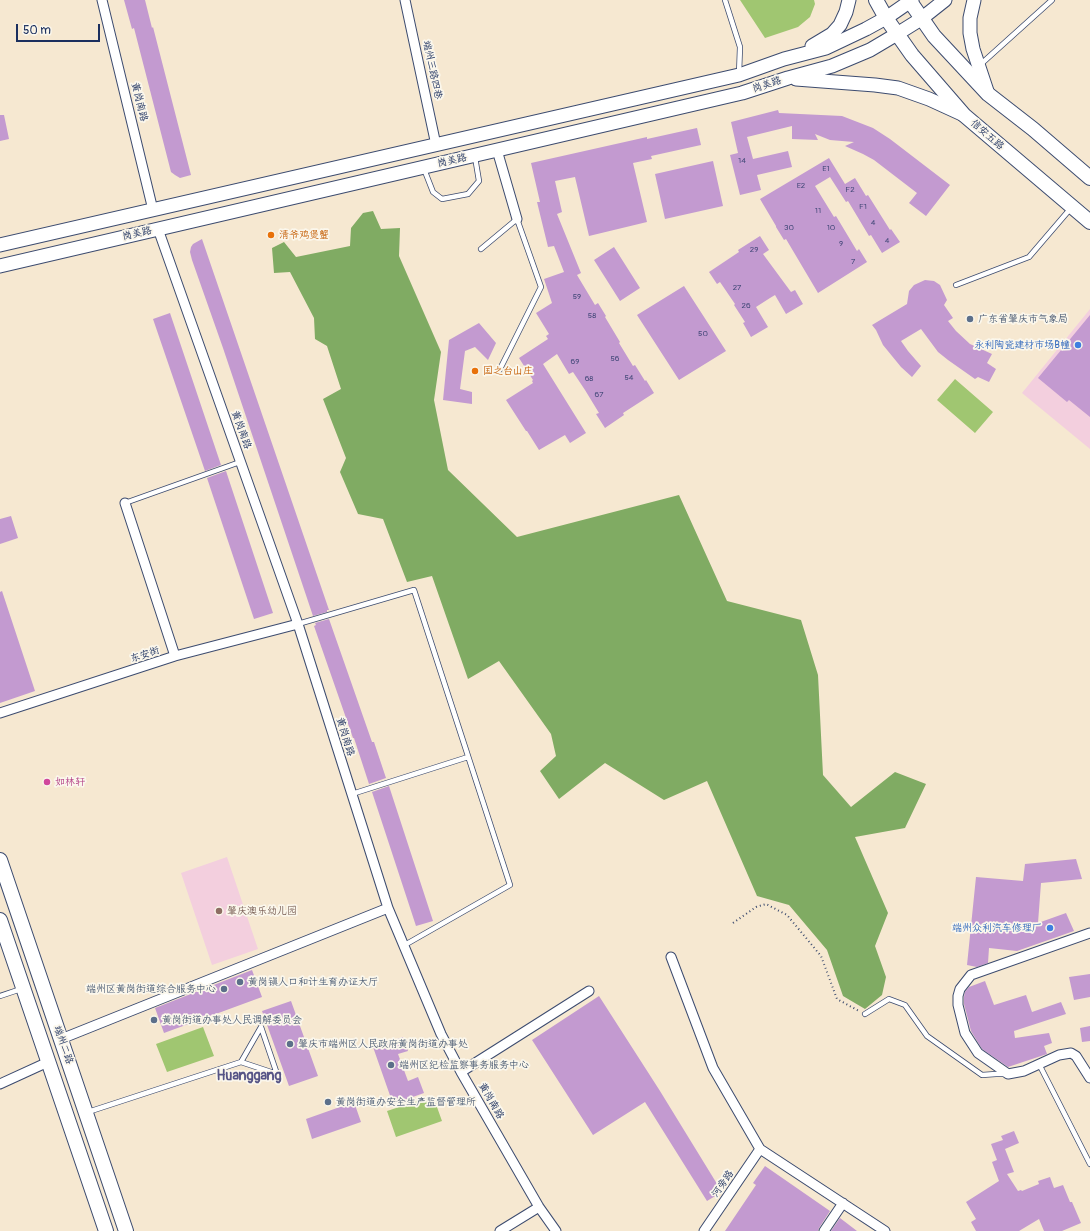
<!DOCTYPE html>
<html>
<head>
<meta charset="utf-8">
<style>
  body { margin:0 }
  #map { position:relative; width:1090px; height:1231px; overflow:hidden; background:#f6e8d1; font-family:Pangolin,sans-serif }
  canvas { display:block }
  .scale { position:absolute; left:16px; top:24px; width:84px; height:18px; box-sizing:border-box; border:2px solid #1b2f5e; border-top:0; padding-left:5px; font-size:12px; line-height:14px; white-space:nowrap; color:#1b2f5e; -webkit-text-stroke:3px #fbf7ec; paint-order:stroke }
</style>
</head>
<body>
<div id="map">
<canvas width="1090" height="1231"></canvas>
<div class="scale">50 m</div>
</div>
<script>
const g = document.querySelector('canvas').getContext('2d');
g.lineJoin = 'round';
function fillPath(path, color) { g.fillStyle = color; g.fill(path, 'evenodd'); }
const poly = rows => new Path2D(rows.map(r => 'M' + r).join(''));
function strokePath(path, color, width, dash) { g.strokeStyle = color; g.lineWidth = width; g.lineCap = dash ? 'butt' : 'round'; g.setLineDash(dash || []); g.stroke(path); }
function drawText(font, color, halo, rows, align = 'center') {
  g.font = font + ' Pangolin,"LXGW WenKai TC",sans-serif'; g.lineWidth = 3.5; g.setLineDash([]); g.textBaseline = 'middle'; g.strokeStyle = halo; g.fillStyle = color; for (const [text, x, y, turn = 0] of rows) {
    g.save(); g.translate(x, y); g.rotate((+turn || 0) * Math.PI / 180); g.textAlign = isNaN(turn) ? turn : align; if (halo) g.strokeText(text, 0, 0); g.fillText(text, 0, 0); g.restore();
  }
}
const built = poly([
  [1090,309,1090,449,1022,393],
  [227,857,258,949,212,965,181,873]
]);
const green = poly([
  [740,0,814,0,815,4,810,17,798,27,765,38],
  [955,379,993,412,975,433,937,400],
  [203,1027,214,1056,167,1072,156,1044],
  [433,1096,442,1121,396,1137,387,1111]
]);
const forest = poly([
  [373,211,381,229,400,228,399,256,441,352,434,400,448,470,517,537,679,495,727,601,801,620,818,675,823,775,851,807,895,772,926,784,905,828,855,837,888,913,875,946,886,977,882,995,865,1009,843,996,827,950,789,905,757,896,707,781,664,800,605,763,559,799,540,771,556,756,551,734,499,661,468,679,432,576,407,582,383,519,358,514,340,472,346,458,323,399,341,389,327,346,315,339,314,318,290,272,274,273,272,248,284,242,296,257,350,246,351,228,363,213]
]);
const building = poly([
  [124,0,145,0,152,28,153,27,191,175,180,178,175,175,171,172,134,28,132,29],
  [778,110,779,113,842,116,873,128,890,139,950,185,926,216,909,203,917,193,874,160,863,154,845,146,854,142,830,140,815,134,818,140,792,139,792,126,747,137,753,159,788,151,792,167,757,175,761,190,740,195,730,155,738,153,731,122],
  [0,115,4,115,9,139,0,141],
  [697,128,701,145,651,156,652,159,633,163,647,222,589,236,575,177,555,181,562,212,557,214,581,273,577,275,595,305,598,303,606,316,605,317,620,342,619,343,633,366,635,365,645,381,646,380,654,393,623,413,624,415,605,428,596,414,599,413,585,390,573,372,569,374,557,354,543,364,586,433,570,443,565,435,539,450,527,431,526,431,506,400,533,383,532,381,533,380,519,358,548,339,546,336,549,334,536,313,552,303,544,279,564,272,554,246,548,247,537,202,540,202,531,163,647,137,647,139],
  [829,158,845,184,855,178,866,196,868,195,890,230,891,229,900,242,882,253,871,235,869,236,848,201,846,202,830,177,815,186,834,217,836,216,857,251,859,249,867,262,818,293,786,239,784,240,776,227,776,226,760,199],
  [713,161,723,206,665,219,655,174],
  [760,236,769,250,763,254,791,292,795,290,803,304,786,314,775,295,770,298,756,307,768,327,751,337,743,323,745,322,734,305,735,304,720,282,717,284,709,272,739,252,738,250],
  [202,239,329,610,327,610,327,612,313,616,223,348,192,260,190,252,191,247,193,244],
  [614,247,640,288,620,301,594,260],
  [925,280,934,281,940,285,947,300,944,305,953,318,948,321,956,331,970,344,992,354,987,363,996,369,989,382,978,377,975,379,948,360,938,352,921,329,901,341,908,351,921,366,912,377,901,367,883,345,876,330,872,325,907,304,909,291,914,285],
  [684,286,726,351,679,380,637,315],
  [170,313,221,465,205,471,153,319],
  [1090,315,1090,417,1069,400,1067,402,1038,378],
  [479,323,496,343,488,360,475,347,465,351,460,389,472,392,472,404,443,400,449,340],
  [226,471,273,613,254,619,207,478],
  [11,516,18,538,0,544,0,519],
  [2,591,35,691,0,703,0,592],
  [329,619,372,742,374,742,386,778,369,784,354,738,353,738,314,626,316,625,315,623],
  [389,786,433,921,416,926,372,792],
  [1076,859,1082,879,1041,883,1038,923,1066,913,1074,931,1017,951,989,948,988,963,977,967,967,965,976,877,1023,881,1025,864],
  [252,970,262,997,164,1033,155,1008],
  [1090,974,1090,997,1074,1000,1069,977],
  [985,981,994,1005,1026,995,1032,1012,1061,1002,1066,1014,1014,1031,1015,1038,1049,1033,1052,1043,1044,1046,1047,1054,1008,1067,982,1049,971,1031,964,1004,964,997,965,992,969,987],
  [599,996,660,1091,722,1192,707,1201,645,1102,593,1135,532,1040],
  [291,1001,318,1076,289,1086,262,1011],
  [1090,1026,1090,1041,1082,1042,1080,1028],
  [403,1037,408,1051,398,1054,408,1081,418,1077,424,1093,393,1104,373,1047],
  [354,1102,361,1122,312,1139,306,1119],
  [1014,1131,1019,1143,1005,1149,1014,1172,1007,1174,1018,1191,1021,1190,1022,1191,1039,1184,1038,1181,1050,1177,1054,1188,1063,1185,1070,1202,1072,1202,1081,1223,1062,1231,1044,1231,1039,1219,1019,1231,976,1231,971,1222,976,1219,966,1202,999,1181,992,1162,997,1160,991,1144,1003,1140,1001,1136],
  [765,1166,830,1211,819,1228,818,1231,725,1231,756,1185,753,1183],
  [840,1218,857,1231,831,1231]
]);
const path = poly([
  [733,923,756,907,766,904,787,915,821,956,837,999,859,1011]
]);
const lane = poly([
  [725,0,740,47,739,74],
  [981,64,1052,0],
  [424,169,433,192,442,199,468,194,479,181,475,157],
  [481,249,517,219,541,287,499,371],
  [956,285,1029,257,1071,208],
  [125,503,240,462],
  [298,624,414,590,510,885,403,946],
  [352,794,468,757],
  [0,996,21,989],
  [865,1014,889,999,905,1005,927,1036,982,1075,996,1074,1005,1074],
  [1039,1064,1090,1164],
  [88,1112,241,1062,277,1074,261,1027,241,1062]
]);
const street = poly([
  [102,0,153,210],
  [405,0,436,145],
  [497,150,517,219],
  [158,229,298,624,388,908,441,1034,461,1072,539,1207,556,1231],
  [125,503,175,656],
  [0,713,175,656,298,624],
  [1090,933,971,975,960,989,958,996,958,1005,965,1033,978,1053,1008,1074,1024,1071,1059,1055,1071,1053,1076,1056,1090,1078],
  [671,957,713,1068,760,1149,885,1231],
  [61,1039,388,908],
  [461,1072,589,991],
  [0,1084,48,1062],
  [500,1231,539,1207],
  [704,1231,760,1149],
  [824,1231,843,1203]
]);
const secondary = poly([
  [974,0,970,18,970,33,973,49,988,94],
  [812,46,832,34,840,25,846,12,849,0],
  [796,79,875,85,898,88,929,99,964,115],
  [0,245,739,75,784,59,826,48,866,29,886,18,912,0],
  [0,266,742,93,788,78,832,66,870,50,897,34,921,19,945,0]
]);
const primary = poly([
  [876,0,886,18,912,55,964,115,1090,222],
  [909,0,934,36,988,94,1033,129,1090,178],
  [0,860,126,1231],
  [0,920,106,1231]
]);
const markers = [
  [271,235,4,"#e8710a"],
  [970,319,4,"#5c6f8a"],
  [1078,345,4,"#3f7fe0"],
  [475,371,4,"#e8710a"],
  [47,782,4,"#d1479c"],
  [219,911,4,"#8d6e63"],
  [1050,928,4,"#3f7fe0"],
  [240,982,4,"#5c6f8a"],
  [224,989,4,"#5c6f8a"],
  [154,1020,4,"#5c6f8a"],
  [290,1044,4,"#5c6f8a"],
  [391,1065,4,"#5c6f8a"],
  [328,1102,4,"#5c6f8a"]
];
const numberNames = [
  ["14",742,161],
  ["E1",826,169],
  ["E2",801,186],
  ["F2",850,190],
  ["F1",863,207],
  ["11",818,211],
  ["4",873,223],
  ["30",789,228],
  ["10",831,228],
  ["4",887,241],
  ["9",841,244],
  ["29",754,250],
  ["7",853,262],
  ["27",737,288],
  ["59",577,297],
  ["26",746,306],
  ["58",592,316],
  ["50",703,334],
  ["56",615,359],
  ["69",575,362],
  ["54",629,378],
  ["68",589,379],
  ["67",599,395]
];
const streetNames = [
  ["端州三路四巷",432,70,78],
  ["岗美路",767,85,-18],
  ["黄岗南路",139,102,76],
  ["信安五路",987,135,41],
  ["岗美路",452,161,-13],
  ["岗美路",137,234,-13],
  ["黄岗南路",241,430,70],
  ["东安街",145,655,-18],
  ["黄岗南路",345,737,73],
  ["端州二路",63,1045,71],
  ["黄岗南路",491,1101,60],
  ["河旁路",723,1184,-55]
];
const foodNames = [
  ["清爷鸡煲蟹",279,235],
  ["国之台山庄",483,371]
];
const serviceNames = [
  ["广东省肇庆市气象局",978,319],
  ["黄岗镇人口和计生育办证大厅",248,982],
  ["端州区黄岗街道综合服务中心",216,989,"right"],
  ["黄岗街道办事处人民调解委员会",162,1020],
  ["肇庆市端州区人民政府黄岗街道办事处",298,1044],
  ["端州区纪检监察事务服务中心",399,1065],
  ["黄岗街道办安全生产监督管理所",336,1102]
];
const shopNames = [
  ["永利陶瓷建材市场B幢",1070,345],
  ["端州众利汽车修理厂",1042,928]
];
const hotelNames = [
  ["如林轩",55,782]
];
const educationNames = [
  ["肇庆澳乐幼儿园",227,911]
];
const districtNames = [
  ["Huanggang",249,1076]
];
fillPath(built, '#f3cfde');
fillPath(green, '#a0c671');
fillPath(forest, '#80ab63');
fillPath(building, '#c39ad0');
strokePath(lane, '#3c4b6f', 6);
strokePath(street, '#3c4b6f', 11);
strokePath(secondary, '#3c4b6f', 15);
strokePath(primary, '#3c4b6f', 16);
strokePath(path, '#3c4b6f', 2, [1, 3]);
strokePath(lane, '#fff', 4.5);
strokePath(street, '#fff', 9);
strokePath(secondary, '#fff', 13);
strokePath(primary, '#fff', 14);
for (const [x, y, r, color] of markers) { const dot = new Path2D(); dot.arc(x, y, r, 0, 2 * Math.PI); g.fillStyle = color; g.fill(dot); strokePath(dot, '#fbf7ec', 1.5); }
drawText('8px', '#454a7a', null, numberNames);
drawText('10px', '#1b2f5e', '#fbf7ec', streetNames);
drawText('10px', '#c56008', '#fbf7ec', foodNames, 'left');
drawText('10px', '#4e5e75', '#fbf7ec', serviceNames, 'left');
drawText('10px', '#366cbe', '#fbf7ec', shopNames, 'right');
drawText('10px', '#b23c85', '#fbf7ec', hotelNames, 'left');
drawText('10px', '#785e54', '#fbf7ec', educationNames, 'left');
drawText('bold 14px', '#565486', '#fbf7ec', districtNames);
</script>
</body>
</html>
